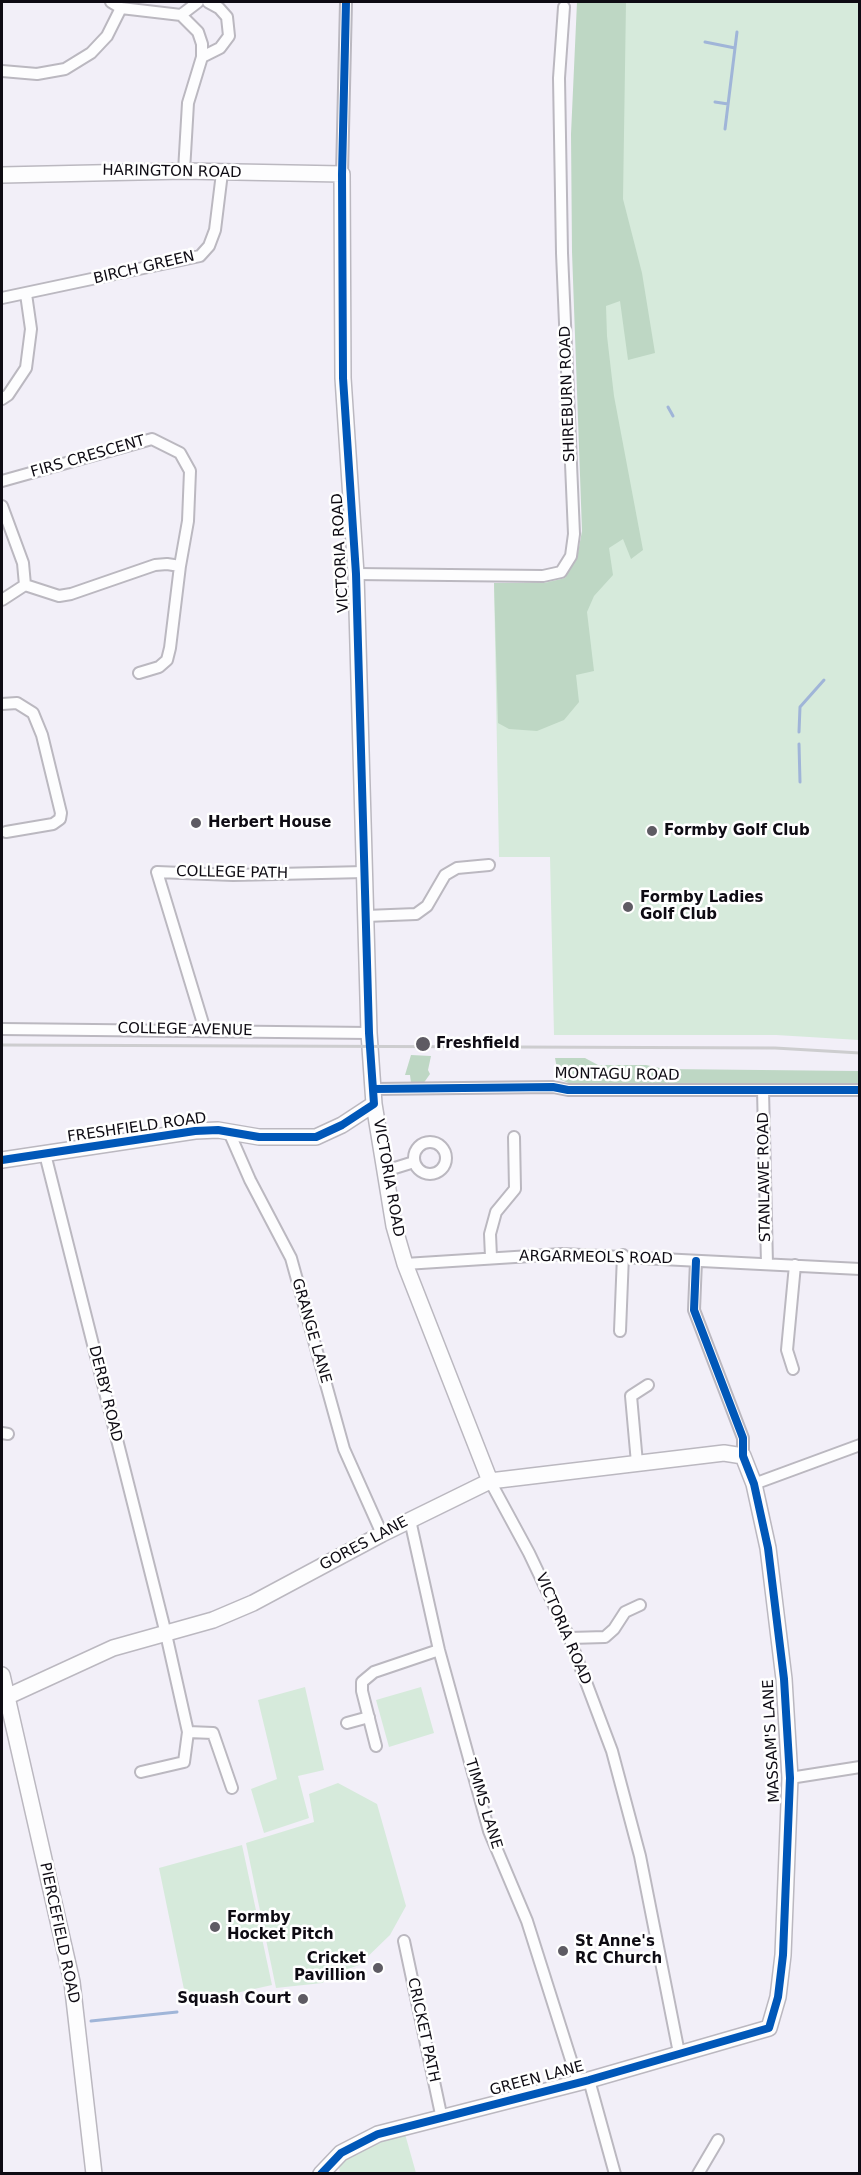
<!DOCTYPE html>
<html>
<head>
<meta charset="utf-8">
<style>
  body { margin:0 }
  #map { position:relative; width:861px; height:2175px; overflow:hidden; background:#f2eff8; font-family:"DejaVu Sans",sans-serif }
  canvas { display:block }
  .frame { position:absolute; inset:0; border:3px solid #0e0b13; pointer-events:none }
</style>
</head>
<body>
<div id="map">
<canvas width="861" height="2175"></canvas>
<div class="frame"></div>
</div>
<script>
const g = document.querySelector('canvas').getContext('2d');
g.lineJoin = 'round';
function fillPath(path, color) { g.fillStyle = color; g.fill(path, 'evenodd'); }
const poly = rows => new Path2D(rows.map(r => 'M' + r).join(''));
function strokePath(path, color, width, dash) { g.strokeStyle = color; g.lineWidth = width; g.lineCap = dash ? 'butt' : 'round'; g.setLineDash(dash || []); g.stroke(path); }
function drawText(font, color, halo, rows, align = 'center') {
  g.font = font + ' "DejaVu Sans",sans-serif'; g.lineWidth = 5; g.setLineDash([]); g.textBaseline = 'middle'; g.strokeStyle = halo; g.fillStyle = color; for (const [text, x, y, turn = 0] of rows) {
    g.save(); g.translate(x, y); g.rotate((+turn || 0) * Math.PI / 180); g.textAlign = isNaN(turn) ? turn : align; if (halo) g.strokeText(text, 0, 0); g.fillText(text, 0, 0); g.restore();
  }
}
const green = poly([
  [597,2,859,2,859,1040,776,1035,554,1035,550,857,499,857,494,585,562,580,582,550],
  [305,1687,324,1770,298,1776,309,1818,264,1833,251,1789,277,1779,258,1700],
  [421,1687,434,1733,389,1747,376,1700],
  [338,1783,377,1804,406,1906,390,1935,359,1965,340,1972,322,1983,276,1988,246,1843,314,1822,309,1794],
  [242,1845,272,1985,187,2004,159,1868],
  [405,2134,416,2173,340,2173,339,2166,359,2148]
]);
const forest = poly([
  [577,2,626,2,623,199,642,273,655,353,628,360,620,301,606,306,607,336,614,396,643,550,631,559,623,539,609,548,613,575,594,596,587,612,594,671,576,675,579,702,564,720,537,731,509,729,498,723,494,583,545,583,565,578,577,558,582,531,572,252,571,134],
  [411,1055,431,1056,428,1070,430,1074,423,1084,411,1083,410,1075,405,1075],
  [555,1058,585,1058,598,1065,646,1065,664,1069,859,1071,859,1087,573,1085,559,1079]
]);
const stream = poly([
  [705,42,735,48],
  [715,102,728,104],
  [725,129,737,32],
  [668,407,673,416],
  [799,732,800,707,824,680],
  [799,744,800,782],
  [91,2021,177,2012]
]);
const street = poly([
  [111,2,121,8,181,15,198,32,202,44,202,57,188,103,184,171],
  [181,15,198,2],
  [202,57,220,48,229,36,227,17,219,8,208,2],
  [2,71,37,74,65,69,91,53,107,36,121,8],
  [342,174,346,2],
  [2,298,200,256,209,246,215,230,222,173],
  [2,399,8,395,26,368,31,329,26,294],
  [2,481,152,439,180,453,190,471,188,521,180,566,167,564,155,565,71,594,59,596,25,585],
  [2,506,23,563,25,585],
  [356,574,543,576,561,572,571,556,574,534,562,253,559,78,564,7],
  [2,600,25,585],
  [139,673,159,667,167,660,170,648,180,566],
  [2,704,17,703,33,713,42,735,61,813,60,819,53,824,6,832],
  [366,916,416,914,427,906,445,875,457,868,489,865],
  [2,1029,369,1033],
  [205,1030,157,872,233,875,365,872],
  [373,1089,553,1087,568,1090,860,1090],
  [763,1090,767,1264],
  [229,1132,250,1180,291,1258,344,1449,382,1534],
  '414 1158a16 16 0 1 1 32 0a16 16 0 1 1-32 0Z',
  [45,1154,166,1634,188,1732,184,1762,141,1772],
  [385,1171,414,1162],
  [491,1257,490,1234,496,1212,515,1189,514,1137],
  [696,1261,694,1310,743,1438,743,1456],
  [405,1264,562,1254,860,1269],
  [620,1331,623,1255],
  [793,1369,787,1350,795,1265],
  [2,1433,8,1434],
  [637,1463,631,1396,648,1385],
  [490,1481,529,1553,569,1637,612,1751,640,1856,679,2053],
  [754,1484,860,1445],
  [410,1520,439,1650,489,1831,527,1921,578,2082],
  [570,1638,605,1637,614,1629,625,1612,640,1605],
  [347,1723,369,1717],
  [188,1732,213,1733,232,1788],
  [376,1746,362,1691,362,1682,374,1672,439,1650],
  [790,1778,860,1767],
  [404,1941,442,2119],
  [589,2080,615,2174],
  [698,2174,718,2140]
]);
const secondary = poly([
  [2,175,184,171,342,174,343,378,356,574,369,1033,374,1104,394,1226,405,1264,490,1481],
  [2,1160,195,1131,218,1130,259,1137,316,1137,342,1125,374,1104],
  [2,1675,72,1982,94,2174],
  [2,1699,113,1648,213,1620,253,1603,382,1534,490,1481,724,1453,743,1456,754,1484,768,1548,784,1679,790,1778,783,1955,778,1997,769,2028,589,2080,378,2134,341,2153,321,2174]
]);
const rail = poly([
  [2,1045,775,1048,860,1053]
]);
const cycleway = poly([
  [373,1089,553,1087,568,1090,860,1090],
  [2,1160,195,1131,218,1130,259,1137,316,1137,342,1125,374,1104,369,1033,356,574,343,378,342,174,346,2],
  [321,2174,341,2153,378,2134,589,2080,769,2028,778,1997,783,1955,790,1778,784,1679,768,1548,754,1484,743,1456,743,1438,694,1310,696,1261]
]);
const markers = [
  [196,823,6,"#5e5b63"],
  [652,831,6,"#5e5b63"],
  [628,907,6,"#5e5b63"],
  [423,1044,8,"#5e5b63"],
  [215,1927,6,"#5e5b63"],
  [563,1951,6,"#5e5b63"],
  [378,1968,6,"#5e5b63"],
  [303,1999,6,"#5e5b63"]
];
const streetNames = [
  ["HARINGTON ROAD",172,172,1],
  ["BIRCH GREEN",144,268,-13],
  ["SHIREBURN ROAD",568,394,-92],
  ["FIRS CRESCENT",88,457,-16],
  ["VICTORIA ROAD",341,553,-93],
  ["COLLEGE PATH",232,873,1],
  ["COLLEGE AVENUE",185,1030,1],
  ["MONTAGU ROAD",617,1075,1],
  ["FRESHFIELD ROAD",137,1128,-8],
  ["STANLAWE ROAD",765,1177,-91],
  ["VICTORIA ROAD",388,1178,80],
  ["ARGARMEOLS ROAD",596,1258,1],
  ["GRANGE LANE",311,1331,74],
  ["DERBY ROAD",105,1394,76],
  ["GORES LANE",364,1544,-28],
  ["VICTORIA ROAD",563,1629,67],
  ["MASSAM'S LANE",772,1741,-93],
  ["TIMMS LANE",483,1804,73],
  ["PIERCEFIELD ROAD",59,1933,78],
  ["CRICKET PATH",423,2030,78],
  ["GREEN LANE",537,2079,-15]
];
const poiNames = [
  ["Herbert House",208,823],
  ["Formby Golf Club",664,831],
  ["Formby Ladies",640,898],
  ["Golf Club",640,915],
  ["Freshfield",436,1044],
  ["Formby",227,1918],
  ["Hocket Pitch",227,1935],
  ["St Anne's",575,1942],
  ["RC Church",575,1959],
  ["Cricket",366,1959,"right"],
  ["Pavillion",366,1976,"right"],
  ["Squash Court",291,1999,"right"]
];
fillPath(green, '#d6eadb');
fillPath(forest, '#bed7c4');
strokePath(stream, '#a0b5d8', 3);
strokePath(street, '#bbb8c0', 14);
strokePath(secondary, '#bbb8c0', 18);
strokePath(street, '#fdfdfe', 10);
strokePath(secondary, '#fdfdfe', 15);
strokePath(rail, '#cdcdcf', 3);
strokePath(cycleway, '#0057b8', 8);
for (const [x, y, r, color] of markers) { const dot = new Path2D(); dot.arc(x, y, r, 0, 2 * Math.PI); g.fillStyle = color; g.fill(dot); strokePath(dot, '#fff', 2); }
drawText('15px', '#0e0b13', '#fff', streetNames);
drawText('bold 15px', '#0e0b13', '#fff', poiNames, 'left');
</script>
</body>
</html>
